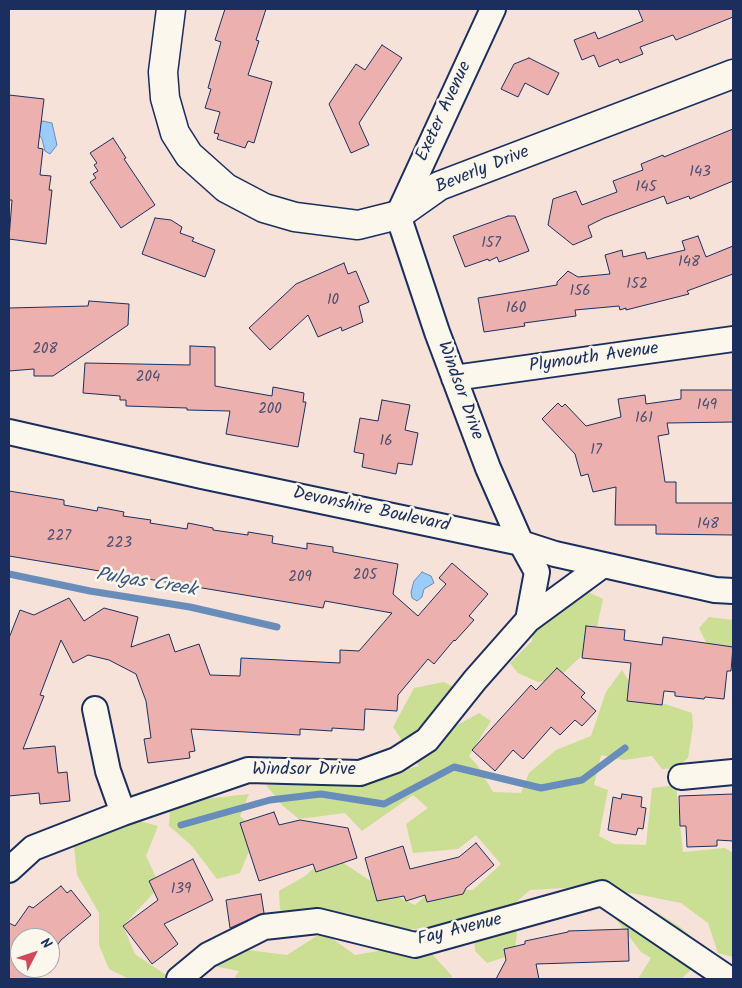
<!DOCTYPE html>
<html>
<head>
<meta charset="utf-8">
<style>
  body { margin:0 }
  #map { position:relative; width:742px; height:988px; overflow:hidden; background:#f6e2d9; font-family:Kalam,sans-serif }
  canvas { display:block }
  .frame { position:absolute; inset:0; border:10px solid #1b2f5e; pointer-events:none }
  .north { position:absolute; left:10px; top:928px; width:50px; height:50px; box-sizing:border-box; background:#fbf7ec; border:1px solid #a1a7b3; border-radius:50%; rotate:49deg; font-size:14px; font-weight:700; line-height:20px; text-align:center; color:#1b2f5e }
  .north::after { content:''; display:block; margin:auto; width:18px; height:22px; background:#d1495b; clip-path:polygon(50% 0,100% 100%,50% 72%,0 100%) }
</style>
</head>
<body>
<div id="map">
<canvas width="742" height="988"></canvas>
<div class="frame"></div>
<div class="north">N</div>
</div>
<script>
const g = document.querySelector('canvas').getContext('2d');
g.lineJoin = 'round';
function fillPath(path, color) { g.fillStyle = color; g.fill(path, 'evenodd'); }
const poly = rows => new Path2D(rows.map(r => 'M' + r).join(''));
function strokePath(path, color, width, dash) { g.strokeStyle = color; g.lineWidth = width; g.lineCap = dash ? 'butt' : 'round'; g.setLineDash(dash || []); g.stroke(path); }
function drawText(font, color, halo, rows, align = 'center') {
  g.font = font + ' Kalam,sans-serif'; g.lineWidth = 5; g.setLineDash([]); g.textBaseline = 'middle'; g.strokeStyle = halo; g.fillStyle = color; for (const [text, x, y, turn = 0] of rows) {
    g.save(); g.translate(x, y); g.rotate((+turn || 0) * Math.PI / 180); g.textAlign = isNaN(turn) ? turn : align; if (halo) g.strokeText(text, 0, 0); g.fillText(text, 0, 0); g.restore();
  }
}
const green = poly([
  [588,592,603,599,593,645,557,679,538,682,518,673,510,663,532,641,533,626],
  [709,617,733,620,733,661,711,652,699,628],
  [622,670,638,695,692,713,693,726,688,758,676,768,662,769,652,756,624,760,601,755,594,785,608,790,599,836,614,844,646,845,652,788,676,785,683,852,725,848,733,853,733,957,718,953,708,923,681,903,631,893,615,895,583,905,565,888,530,890,508,909,517,934,514,954,487,963,475,951,473,918,432,928,394,930,346,913,293,915,280,910,279,891,305,876,330,854,387,892,415,905,433,889,473,890,501,864,476,835,458,849,413,853,406,824,428,808,413,795,362,831,345,813,299,819,283,806,266,785,341,785,419,766,393,727,414,688,444,682,464,693,454,727,479,713,491,721,469,756,477,765,493,792,521,793,529,773,556,750,591,736,606,692],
  [249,794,240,816,253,829,253,842,240,873,217,879,191,845,169,826,170,808,204,799],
  [129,818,158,826,146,856,160,886,123,926,135,954,172,979,129,979,109,969,99,945,99,913,77,875,74,846,88,819],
  [639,906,656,912,680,927,710,953,685,975,682,979,638,979,651,958,641,952,608,909],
  [323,932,355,955,390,949,432,954,452,976,451,979,234,979,239,971,214,966,209,945,287,955]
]);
const water = poly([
  [43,121,52,123,57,145,50,154,45,151,42,139,38,133,38,127,43,121],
  [422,572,431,576,434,583,424,589,422,597,417,601,412,598,411,592,414,581,422,572]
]);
const stream = poly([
  [9,574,90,591,190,607,277,627],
  [181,825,270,800,321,794,384,804,454,767,541,788,582,780,625,748]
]);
const building = poly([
  [225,9,266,9,256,40,259,41,248,75,272,82,254,143,248,141,245,148,217,139,219,134,214,133,220,112,205,108,211,89,208,88,221,42,215,40,225,9],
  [638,9,733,9,733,17,676,40,673,35,640,47,643,54,620,63,618,59,599,67,594,55,582,60,574,40,595,32,598,39,643,21,638,9],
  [382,45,402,58,359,123,369,145,351,153,329,104,356,64,365,70,382,45],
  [529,58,559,73,548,95,525,83,518,97,501,89,514,64,529,58],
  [9,95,44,99,38,148,43,149,40,175,51,176,49,190,52,190,46,244,9,239,12,200,9,200,9,95],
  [733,129,733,181,690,199,689,196,667,204,664,196,604,218,588,226,592,237,573,245,548,225,553,199,576,191,582,205,617,192,613,181,643,170,641,164,663,155,664,157,733,129],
  [113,138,126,158,124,159,155,205,121,228,90,182,96,178,93,174,98,171,94,165,97,163,90,153,113,138],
  [508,216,515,216,529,251,499,262,497,257,489,261,488,259,465,267,453,236,508,216],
  [155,218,171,220,182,227,180,233,194,238,192,241,215,250,205,277,142,254,155,218],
  [698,236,706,257,733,246,733,274,687,291,689,294,626,310,626,308,620,310,619,306,575,310,576,316,524,323,525,326,484,332,478,298,557,285,557,282,568,271,578,277,610,274,605,255,622,250,623,257,645,252,647,259,685,250,682,241,698,236],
  [344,263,348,274,356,271,369,302,359,306,363,322,342,331,341,327,318,337,308,315,270,350,249,328,296,284,344,263],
  [89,301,129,304,128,325,53,376,34,376,34,369,9,371,9,308,88,306,89,301],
  [190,346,215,347,215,386,272,396,273,387,304,393,303,402,306,402,298,447,226,434,230,411,187,410,187,408,126,406,126,400,120,400,120,396,83,393,85,363,190,365,190,346],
  [681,390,733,390,733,422,667,423,669,434,658,436,665,482,676,482,676,503,733,503,733,535,656,534,656,525,615,525,616,487,593,492,588,474,581,476,575,454,542,419,558,403,562,407,565,404,586,426,621,417,618,399,645,395,646,404,681,399,681,390],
  [382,400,410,405,405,430,418,433,412,465,398,463,396,474,362,467,364,454,354,452,360,418,378,421,382,400],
  [9,491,64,500,64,505,97,511,98,507,124,512,123,516,151,520,150,523,187,529,188,523,213,528,213,530,248,535,248,532,273,536,272,543,307,549,307,543,333,547,333,552,398,564,393,594,418,616,446,584,439,578,452,563,488,594,469,616,474,620,455,641,454,640,434,664,428,659,398,695,397,711,365,709,364,730,332,728,332,731,300,729,300,735,191,729,195,751,189,752,190,758,148,763,144,739,151,738,146,701,136,674,109,660,88,655,73,663,61,640,40,695,44,696,23,749,55,746,58,773,67,772,70,801,40,804,39,793,9,796,9,638,20,610,34,615,69,598,84,621,104,608,138,617,131,647,169,634,175,652,199,644,210,675,240,676,241,658,340,663,340,650,359,651,392,613,325,601,323,608,9,556,9,491],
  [586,626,625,630,624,640,662,645,663,637,733,647,731,671,727,671,724,699,705,697,704,699,675,696,675,692,664,691,662,705,627,701,631,663,582,658,586,626],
  [557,668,585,693,581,697,596,711,582,726,575,720,560,735,551,727,523,759,513,750,495,771,472,750,531,685,536,690,557,668],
  [622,794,642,797,641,807,646,808,643,829,638,828,636,835,608,830,613,797,621,799,622,794],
  [733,794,733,841,717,840,717,846,687,847,686,826,680,826,679,796,733,794],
  [274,812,279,825,300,820,348,828,357,858,316,872,313,864,259,881,240,823,274,812],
  [476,843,494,865,466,888,463,894,427,902,425,895,406,901,404,896,377,901,365,858,403,846,410,869,459,857,476,843],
  [193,859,213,900,164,924,178,944,152,964,123,926,158,900,149,881,193,859],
  [61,886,67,893,71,890,91,915,61,940,50,955,50,938,20,938,20,968,41,968,32,979,9,979,9,923,15,926,29,906,33,908,61,886],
  [261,894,264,913,230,928,226,900,261,894],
  [628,929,629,961,536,964,539,979,496,979,506,960,504,949,525,944,525,941,568,932,568,931,628,929]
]);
const minor = poly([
  [454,378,733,339],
  [9,432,202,476,521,543,555,554,715,590,733,591],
  [528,620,603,565],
  [95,709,108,771,123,813],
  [681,777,733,772],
  [9,870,33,848,123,813,248,770,360,773,396,760,427,740,475,680,528,620,537,572,521,543,488,468,437,332,398,215,493,9],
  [179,979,208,955,264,927,318,921,415,945,602,893,729,979]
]);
const tertiary = poly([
  [171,9,163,72,165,98,175,133,189,155,226,188,264,208,295,217,358,225,398,215,439,186,733,74]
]);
const numberNames = [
  ["143",700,173],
  ["145",646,188],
  ["157",491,244],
  ["148",689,263],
  ["152",637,285],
  ["156",580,292],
  ["10",333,301],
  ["160",516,309],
  ["208",45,350],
  ["204",148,378],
  ["149",707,406],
  ["200",270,410],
  ["161",644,419],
  ["16",386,442],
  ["17",596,451],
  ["148",708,525],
  ["227",59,537],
  ["223",119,544],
  ["205",365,576],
  ["209",300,578],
  ["139",181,890]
];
const streetNames = [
  ["Exeter Avenue",445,112,-65],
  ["Beverly Drive",483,171,-22],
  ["Plymouth Avenue",594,359,-8],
  ["Windsor Drive",459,391,70],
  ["Devonshire Boulevard",371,511,12],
  ["Windsor Drive",304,771],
  ["Fay Avenue",460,931,-14]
];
const waterNames = [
  ["Pulgas Creek",146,584,9]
];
fillPath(green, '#cade94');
fillPath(water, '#9bcbf7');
strokePath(water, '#688dba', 1);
strokePath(stream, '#688dba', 7);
fillPath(building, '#ecb1ae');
strokePath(building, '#1b2f5e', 1);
strokePath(minor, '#1b2f5e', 28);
strokePath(tertiary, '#1b2f5e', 31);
strokePath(minor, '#fbf7ec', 24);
strokePath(tertiary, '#fbf7ec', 28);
drawText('15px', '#4f5072', null, numberNames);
drawText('18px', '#1b2f5e', '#fbf7ec', streetNames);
drawText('italic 19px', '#3b5684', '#fbf7ec', waterNames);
</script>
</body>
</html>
